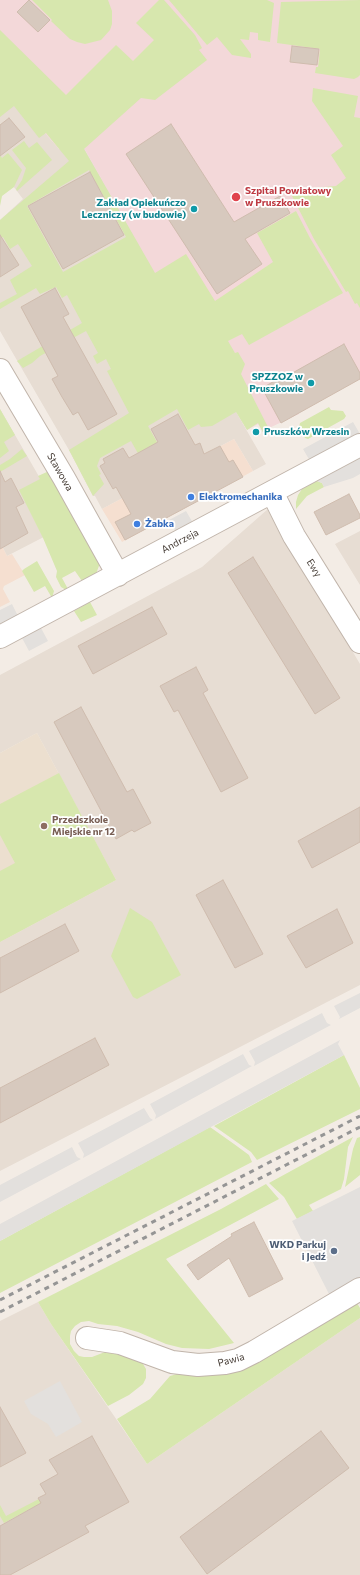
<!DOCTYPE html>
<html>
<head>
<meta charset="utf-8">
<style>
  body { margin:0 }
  canvas { display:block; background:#f3ece5 }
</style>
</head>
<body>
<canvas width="360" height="1575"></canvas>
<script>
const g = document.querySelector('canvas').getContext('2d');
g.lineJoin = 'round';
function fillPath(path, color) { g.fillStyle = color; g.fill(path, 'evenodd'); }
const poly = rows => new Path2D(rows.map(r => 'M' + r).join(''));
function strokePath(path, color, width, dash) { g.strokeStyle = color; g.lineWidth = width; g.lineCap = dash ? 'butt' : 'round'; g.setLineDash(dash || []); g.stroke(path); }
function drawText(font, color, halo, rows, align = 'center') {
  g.font = font + ' Commissioner,sans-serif'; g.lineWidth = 3.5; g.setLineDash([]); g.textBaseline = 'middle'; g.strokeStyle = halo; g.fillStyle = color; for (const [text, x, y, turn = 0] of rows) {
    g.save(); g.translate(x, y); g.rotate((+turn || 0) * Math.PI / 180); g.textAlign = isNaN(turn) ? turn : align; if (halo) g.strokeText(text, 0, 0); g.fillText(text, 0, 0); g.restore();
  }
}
const residential = poly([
  [0,82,59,149,84,148,266,464,253,471,234,439,102,509,95,496,93,496,69,450,0,331,0,220,23,199,7,178,0,183],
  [0,409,67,525,7,556,0,542],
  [268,509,360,664,360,985,0,1171,0,942,116,880,37,733,0,753,0,675,202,567],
  [360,531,360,585,335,544],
  [38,1302,51,1324,147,1464,360,1318,360,1575,0,1575,0,1321]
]);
const commercial = poly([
  [234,439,253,471,122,542,102,509],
  [0,542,7,556,12,554,25,575,4,586,3,589,10,602,0,607]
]);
const education = poly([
  [37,733,116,880,0,942,0,753]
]);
const medical = poly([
  [0,0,360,0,360,379,298,413,299,414,269,428,270,431,264,434,258,424,247,430,158,279,84,148,59,149,0,82]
]);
const green = poly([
  [32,0,108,0,112,11,112,24,110,30,101,40,85,44,77,42,70,39,51,21,52,20],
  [159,0,164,0,195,35,202,48,199,50,207,60,155,100,141,98,84,149,155,273,186,254,215,301,273,262,257,233,296,211,310,238,343,293,249,345,242,334,228,341,235,353,238,352,245,364,241,374,270,431,264,434,258,423,247,430,236,412,212,426,201,427,199,424,188,430,177,409,148,426,173,471,154,482,131,441,100,458,97,466,101,474,99,475,104,484,93,496,69,450,129,413,107,371,111,369,106,359,97,364,93,356,98,353,86,331,40,356,32,363,23,368,17,361,82,323,67,295,62,298,56,287,40,294,36,288,0,309,0,303,17,294,10,280,32,266,18,244,10,249,3,237,0,239,0,220,69,161,46,133,39,138,14,106,0,117,0,30,66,95,116,45,133,61,154,40,136,23],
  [89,170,126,237,63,272,27,206],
  [169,0,267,0,274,3,270,42,258,40,258,33,250,32,249,40,240,39,251,54,251,58,232,55,217,37,207,45],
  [360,0,360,75,358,77,354,79,315,73,316,67,318,67,320,49,277,43,281,2],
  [313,88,358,96,354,117,360,118,360,308,357,303,355,304,348,291,346,292,314,239,292,196,287,190,336,186,346,178,331,155,343,146,312,101],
  [24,141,29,148,37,142,52,160,17,191,16,189,22,180,26,168,12,150],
  [8,153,22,170,14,187,2,196,0,206,0,155,2,158],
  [329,407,331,410,343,411,346,416,344,419,308,439,305,438,299,427,300,423],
  [0,409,15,435,4,442,9,451,0,458],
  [22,449,27,456,0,472,0,465,10,459],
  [49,471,100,563,96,574,82,581,75,571,62,578,68,589,66,590,61,587,56,577,57,571,43,538,19,490,40,479,38,476],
  [317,481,322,483,324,487,307,496,296,509,296,502,298,495,302,489],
  [37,561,54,591,52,598,45,586,34,592,22,571,24,569],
  [90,602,97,615,81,622,74,611],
  [59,773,116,880,0,942,0,871,15,863,0,835,0,804],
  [130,908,152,922,181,975,137,999,133,997,111,956],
  [344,1055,360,1088,360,1109,257,1160,251,1152,214,1126],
  [210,1127,234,1144,249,1155,252,1162,0,1293,0,1241],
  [353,1137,348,1147,344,1179,341,1189,309,1205,313,1211,297,1219,284,1197,269,1183],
  [360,1137,360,1175,345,1187,353,1149,357,1138],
  [266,1184,279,1199,166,1259,234,1343,209,1349,182,1348,166,1344,138,1332,117,1326,98,1324,89,1321,81,1322,75,1326,71,1331,70,1336,70,1344,74,1351,79,1356,84,1357,92,1357,105,1352,113,1352,139,1361,143,1364,146,1369,146,1378,143,1384,129,1395,108,1406,51,1324,38,1302,221,1209],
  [355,1300,360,1308,360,1318,147,1464,117,1419,150,1399,170,1376,177,1374,202,1376],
  [39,1499,41,1503,4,1523,0,1516,0,1505,6,1516]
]);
const parking = poly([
  [353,422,360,434,310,461,303,449],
  [360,458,360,474,353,478,324,487,322,483,317,481],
  [186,511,193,523,176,532,169,520],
  [12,604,18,616,0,625,0,610],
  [41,628,48,641,29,651,22,638],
  [360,993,360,1008,339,1019,340,1017,334,1006],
  [322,1013,327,1023,331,1025,254,1066,255,1062,249,1051],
  [340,1040,338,1044,344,1055,0,1241,0,1224],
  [243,1054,249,1065,252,1066,155,1119,156,1115,150,1104],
  [144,1108,150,1118,153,1120,83,1158,84,1154,78,1143],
  [72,1147,77,1157,81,1159,0,1202,0,1185],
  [360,1187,360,1280,330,1296,292,1221],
  [60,1381,82,1422,56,1437,48,1424,31,1414,24,1401]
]);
const building = poly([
  [29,0,50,20,38,32,17,12,29,0],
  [292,46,319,49,317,65,290,62,292,46],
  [9,118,25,137,0,156,0,125,9,118],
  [171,124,234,222,280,196,290,213,245,239,262,264,217,294,126,154,171,124],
  [90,172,124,235,63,269,28,206,90,172],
  [0,235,19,265,0,277,0,235],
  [55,288,69,314,63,317,117,414,88,430,78,412,73,415,62,397,52,379,58,376,21,307,55,288],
  [344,344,360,373,360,379,281,423,262,388,280,378,280,380,344,344],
  [178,414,195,445,200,443,204,454,220,446,229,462,233,460,243,477,125,540,115,522,131,514,116,487,113,489,100,466,105,463,103,459,123,448,129,458,158,442,151,429,178,414],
  [0,471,5,482,11,478,24,503,16,507,28,533,0,549,0,471],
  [349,494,360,515,360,518,326,535,314,512,349,494],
  [253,557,340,698,315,714,228,573,253,557],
  [152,607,167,634,93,674,78,646,152,607],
  [196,667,208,690,203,693,248,778,221,792,178,710,174,712,160,686,196,667],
  [81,707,127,792,133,789,151,823,134,832,132,830,116,839,54,722,81,707],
  [360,807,360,842,312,868,298,841,360,807],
  [223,880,263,954,235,968,196,895,223,880],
  [337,909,353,943,306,968,287,936,337,909],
  [65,924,79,951,0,993,0,958,65,924],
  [95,1038,109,1065,0,1123,0,1088,95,1038],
  [254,1222,283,1279,249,1297,229,1258,198,1280,187,1265,232,1236,231,1234,254,1222],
  [0,1407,26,1453,0,1467,0,1407],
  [321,1431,349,1468,207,1574,180,1537,321,1431],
  [92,1436,129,1502,85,1526,89,1532,10,1575,0,1575,0,1526,41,1503,38,1498,46,1494,40,1484,58,1474,49,1460,92,1436]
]);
const minor = poly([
  [0,370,64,478,118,575],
  [272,492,294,536,360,642],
  [0,637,360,445],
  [87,1338,120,1343,172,1362,198,1365,225,1363,238,1360,254,1352,360,1289]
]);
const rail = poly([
  [0,1300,360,1116],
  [0,1312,360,1127]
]);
const markers = [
  [236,197,5,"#e0444e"],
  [194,209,4,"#0f9aa8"],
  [311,383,4,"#0f9aa8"],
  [256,432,4,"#0f9aa8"],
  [191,497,4,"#3f7fe0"],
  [137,524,4,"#3f7fe0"],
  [44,826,4,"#8d6e63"],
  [334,1251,4,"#5c6f8a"]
];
const healthNames = [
  ["Szpital Powiatowy",245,191],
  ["w Pruszkowie",245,203]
];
const cultureNames = [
  ["Zakład Opiekuńczo",186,203],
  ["Leczniczy (w budowie)",186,215],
  ["SPZZOZ w",303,377],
  ["Pruszkowie",303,389],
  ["Pruszków Wrzesin",264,432,"left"]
];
const streetNames = [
  ["Stawowa",60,472,60],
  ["Andrzeja",180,541,-28],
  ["Ewy",314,568,58],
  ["Pawia",231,1360,-15]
];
const shopNames = [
  ["Elektromechanika",199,497],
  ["Żabka",145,524]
];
const educationNames = [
  ["Przedszkole",52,820],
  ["Miejskie nr 12",52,832]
];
const serviceNames = [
  ["WKD Parkuj",326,1245],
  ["i Jedź",326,1257]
];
fillPath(residential, '#e7ddd3');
fillPath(commercial, '#f5dfd0');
fillPath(education, '#ecdfcf');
fillPath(medical, '#f3d8d9');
fillPath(green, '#d7e7ae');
fillPath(parking, '#e3e0dd');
fillPath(building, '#d7c9be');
strokePath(building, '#cfbcae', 1);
strokePath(minor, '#c1b5ab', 24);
strokePath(minor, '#fff', 22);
strokePath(rail, '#959595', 3, [5, 5]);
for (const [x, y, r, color] of markers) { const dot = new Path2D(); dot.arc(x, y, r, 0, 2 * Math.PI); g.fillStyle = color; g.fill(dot); strokePath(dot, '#fff', 1.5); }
drawText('bold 10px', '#be3a42', '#fff', healthNames, 'left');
drawText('bold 10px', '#0d838f', '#fff', cultureNames, 'right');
drawText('10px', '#453c35', '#fff', streetNames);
drawText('bold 10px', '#366cbe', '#fff', shopNames, 'left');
drawText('bold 10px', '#785e54', '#fff', educationNames, 'left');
drawText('bold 10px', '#4e5e75', '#fff', serviceNames, 'right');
</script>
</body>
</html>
